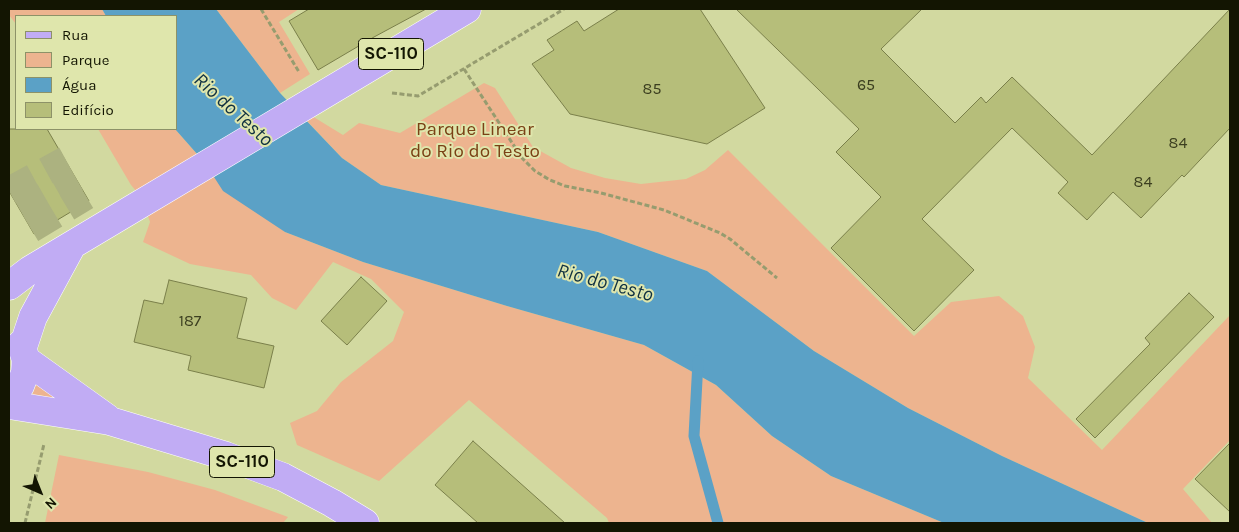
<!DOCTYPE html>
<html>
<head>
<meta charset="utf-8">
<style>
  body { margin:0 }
  #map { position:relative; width:1239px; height:532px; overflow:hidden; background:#d2d9a0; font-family:Karla,sans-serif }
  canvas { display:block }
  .frame { position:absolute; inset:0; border:10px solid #131502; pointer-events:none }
  .legend { position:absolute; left:15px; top:15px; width:162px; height:115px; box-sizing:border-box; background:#dfe6ac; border:1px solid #8d9268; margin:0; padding:6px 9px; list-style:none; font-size:15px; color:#131502 }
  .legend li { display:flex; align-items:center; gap:10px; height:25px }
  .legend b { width:25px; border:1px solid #8d9268 }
  .north { position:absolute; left:15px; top:467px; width:50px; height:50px; -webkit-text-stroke:4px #dfe6ac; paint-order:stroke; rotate:136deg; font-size:14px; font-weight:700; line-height:20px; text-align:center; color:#131502 }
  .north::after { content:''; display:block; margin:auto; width:18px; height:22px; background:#131502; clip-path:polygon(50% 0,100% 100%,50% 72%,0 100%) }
</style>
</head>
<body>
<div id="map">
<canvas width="1239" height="532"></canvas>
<div class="frame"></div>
<ul class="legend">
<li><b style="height:6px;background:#c1acf4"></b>Rua</li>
<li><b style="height:14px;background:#edb48f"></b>Parque</li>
<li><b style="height:14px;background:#5ba1c6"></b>Água</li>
<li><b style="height:14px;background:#b6be7a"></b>Edifício</li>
</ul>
<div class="north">N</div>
</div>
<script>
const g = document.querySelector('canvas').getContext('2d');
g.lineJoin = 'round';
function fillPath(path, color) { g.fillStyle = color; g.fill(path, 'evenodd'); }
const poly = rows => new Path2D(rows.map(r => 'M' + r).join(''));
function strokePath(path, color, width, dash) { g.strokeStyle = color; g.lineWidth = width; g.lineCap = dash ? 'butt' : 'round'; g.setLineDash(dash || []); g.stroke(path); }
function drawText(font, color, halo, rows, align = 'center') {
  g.font = font + ' Karla,sans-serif'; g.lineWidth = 4; g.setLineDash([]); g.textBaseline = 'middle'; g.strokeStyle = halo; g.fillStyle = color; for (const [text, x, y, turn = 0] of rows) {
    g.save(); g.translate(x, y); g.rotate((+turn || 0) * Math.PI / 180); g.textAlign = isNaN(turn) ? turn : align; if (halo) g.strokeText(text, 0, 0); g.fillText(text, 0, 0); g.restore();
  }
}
const green = poly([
  [9,9,102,9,106,16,16,16,16,24,9,15],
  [216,9,299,9,279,22,310,74,280,93],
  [484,83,495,88,533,147,571,168,605,178,641,184,686,179,705,170,728,150,914,336,951,302,999,296,1023,316,1035,347,1028,378,1102,450,1230,315,1230,440,1183,489,1212,523,1148,523,1002,456,908,408,814,351,707,271,598,232,381,185,342,158,289,102,343,135,359,123,400,133],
  [98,129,175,129,205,163,285,232,363,262,507,306,644,345,716,385,772,436,831,476,944,523,609,523,607,518,469,400,379,481,297,445,290,423,317,411,341,382,393,341,404,312,371,279,333,262,296,310,272,298,251,275,190,264,143,242,150,222,142,198,131,185],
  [38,380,83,410,30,400],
  [59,455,148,472,215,490,288,517,283,523,45,523]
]);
const water = poly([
  [102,9,216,9,280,93,342,158,381,185,598,232,707,271,814,351,908,408,1002,456,1148,523,944,523,831,476,772,436,716,385,644,345,507,306,363,262,285,232,223,191,205,163,175,129,176,129,176,16,106,16]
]);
const stream = poly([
  [698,361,694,436,718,523]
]);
const building = poly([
  [309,9,426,9,374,37,318,70,289,21,309,9],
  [619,9,700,9,765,108,707,144,570,114,532,64,554,50,547,40,577,21,584,31,619,9],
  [736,9,922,9,881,49,955,123,981,97,986,103,1012,77,1092,155,1230,9,1230,128,1184,177,1182,175,1141,218,1113,192,1087,220,1058,193,1068,182,1012,128,922,219,974,270,914,331,831,248,881,197,836,152,859,129,736,9],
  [9,129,47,129,89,201,34,234,9,191,9,129],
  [361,277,387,301,347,345,321,321,361,277],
  [169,280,247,298,237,338,274,346,264,388,188,370,191,356,134,342,144,300,163,304,169,280],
  [1189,293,1214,317,1095,438,1076,419,1150,344,1145,338,1189,293],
  [473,441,565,523,478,523,435,485,473,441],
  [1230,443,1230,512,1195,479,1230,443]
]);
const minorTunnel = poly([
  [9,191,66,160],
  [20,210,76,178],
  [31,229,86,196]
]);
const path = poly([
  [261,9,299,72],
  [464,69,522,158,535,171,550,180,565,186,601,193,664,210,720,233,730,239,777,278],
  [392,93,418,96,564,9],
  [25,523,44,444]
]);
const major = poly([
  [9,286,30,270,467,9],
  [23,347,33,317,71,247],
  [26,360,107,418],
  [9,398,20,386,25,373,26,360,21,344],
  [9,405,110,421,226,456,283,477,332,503,365,523]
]);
const numberNames = [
  ["65",866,85],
  ["85",652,89],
  ["84",1178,143],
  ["84",1143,182],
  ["187",190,321]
];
const shields = [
  [391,54,65],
  [242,462,65]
];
const shieldNames = [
  ["SC-110",391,54],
  ["SC-110",242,462]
];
const parkNames = [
  ["Parque Linear",475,130],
  ["do Rio do Testo",475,152]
];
const waterNames = [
  ["Rio do Testo",233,110,42],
  ["Rio do Testo",605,283,15]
];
fillPath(green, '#edb48f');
fillPath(water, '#5ba1c6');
strokePath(stream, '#5ba1c6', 11);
fillPath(building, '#b6be7a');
strokePath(building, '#7a7f4a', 1);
strokePath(minorTunnel, '#acb280', 28, [28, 14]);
strokePath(major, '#fff', 29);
strokePath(path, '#969c6f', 3, [5, 2.5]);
strokePath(major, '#c1acf4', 28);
drawText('16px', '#3c3f20', null, numberNames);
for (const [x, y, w] of shields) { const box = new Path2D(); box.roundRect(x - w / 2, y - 15.5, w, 31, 4); g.fillStyle = '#dfe6ac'; g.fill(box); strokePath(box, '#131502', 1); }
drawText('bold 18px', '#131502', null, shieldNames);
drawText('19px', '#7a4115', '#dfe6ac', parkNames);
drawText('italic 20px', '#103141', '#dfe6ac', waterNames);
</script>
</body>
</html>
